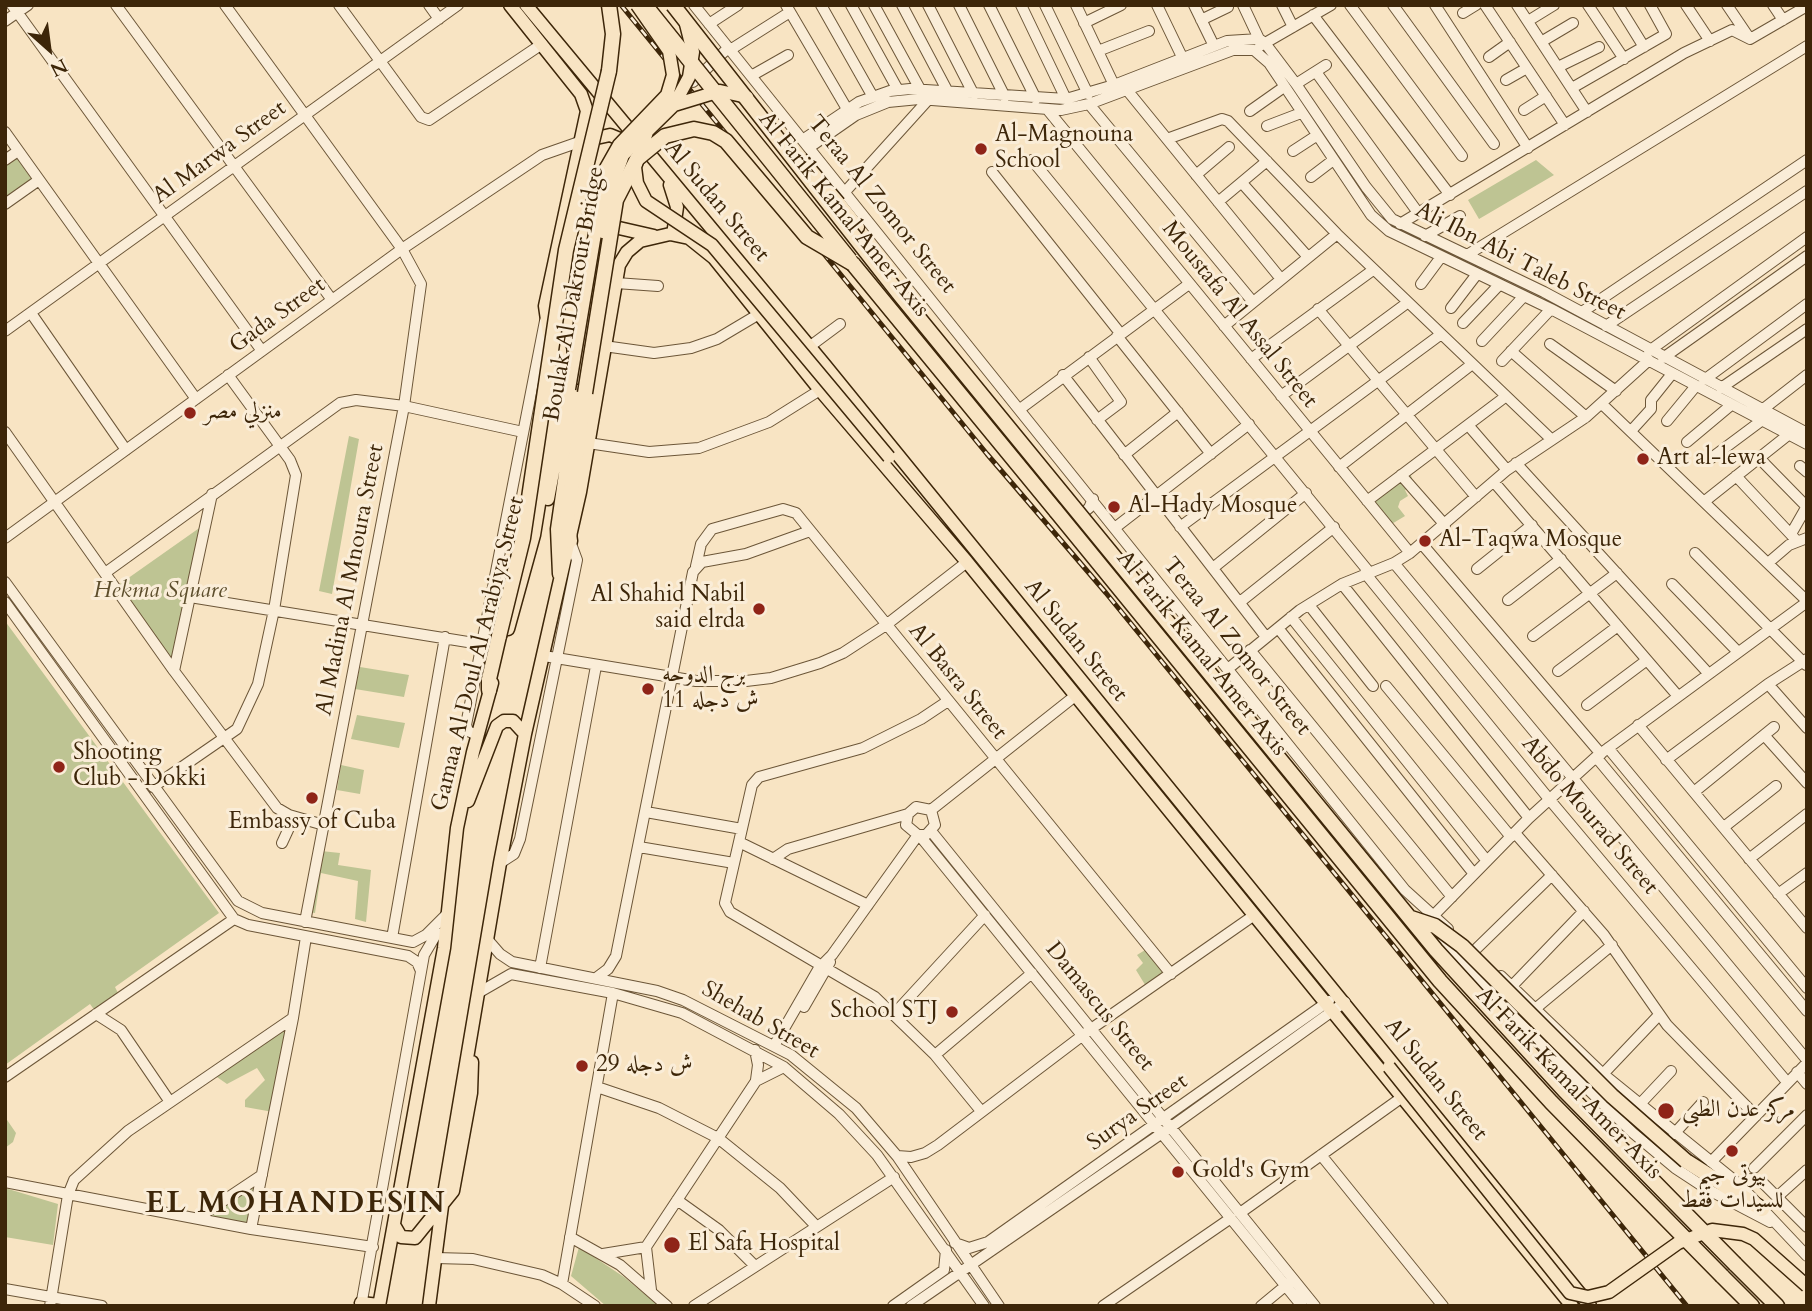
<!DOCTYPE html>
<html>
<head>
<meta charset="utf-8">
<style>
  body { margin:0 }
  #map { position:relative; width:1812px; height:1311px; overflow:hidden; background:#f8e4c3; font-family:Cardo,serif }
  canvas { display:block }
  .frame { position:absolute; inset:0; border:7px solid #3d2609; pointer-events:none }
  .north { position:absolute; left:14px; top:14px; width:70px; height:70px; -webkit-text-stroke:5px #faedd8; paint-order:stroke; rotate:152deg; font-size:19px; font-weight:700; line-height:28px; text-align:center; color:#3d2609 }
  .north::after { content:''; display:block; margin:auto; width:24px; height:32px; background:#3d2609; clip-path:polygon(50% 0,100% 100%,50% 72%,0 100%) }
</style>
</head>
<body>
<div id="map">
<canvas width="1812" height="1311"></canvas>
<div class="frame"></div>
<div class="north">N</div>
</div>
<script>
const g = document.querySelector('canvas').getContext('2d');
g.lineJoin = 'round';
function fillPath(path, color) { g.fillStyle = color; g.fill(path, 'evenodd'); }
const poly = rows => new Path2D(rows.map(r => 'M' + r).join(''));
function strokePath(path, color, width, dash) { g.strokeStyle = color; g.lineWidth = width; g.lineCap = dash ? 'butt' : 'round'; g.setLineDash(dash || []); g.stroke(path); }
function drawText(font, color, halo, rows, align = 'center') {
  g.font = font + ' Cardo,Amiri,serif'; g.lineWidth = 6; g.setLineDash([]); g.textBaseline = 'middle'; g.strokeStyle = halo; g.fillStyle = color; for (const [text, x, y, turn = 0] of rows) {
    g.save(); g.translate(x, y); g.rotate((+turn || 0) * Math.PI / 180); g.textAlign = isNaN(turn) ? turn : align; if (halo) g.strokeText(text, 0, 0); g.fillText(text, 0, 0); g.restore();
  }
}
const green = poly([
  [16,157,33,181,5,200,5,164],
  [1536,160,1554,175,1479,219,1468,200],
  [349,436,359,439,332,594,319,591],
  [1409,470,1414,484,1405,490,1408,496,1400,501,1398,507,1405,516,1390,525,1373,503,1398,484],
  [205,524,190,597,179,671,117,586],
  [5,621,219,913,115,987,119,995,95,1011,90,1004,5,1065],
  [360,667,409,675,404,697,355,689],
  [357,715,405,723,399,748,351,739],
  [341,765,364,770,360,794,337,790],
  [321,851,340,853,338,865,371,870,366,922,355,919,358,881,321,873,315,913,308,912],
  [1145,950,1165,975,1147,988,1136,970,1143,963,1137,955],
  [291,1023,273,1112,245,1107,245,1100,265,1080,257,1068,227,1084,214,1075],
  [5,1117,16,1133,13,1142,5,1148],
  [261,1178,250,1228,201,1217],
  [5,1188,58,1204,53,1245,5,1237],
  [579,1247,624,1277,659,1306,606,1306,571,1276]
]);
const minor = poly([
  [12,5,262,351],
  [116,5,332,300],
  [225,5,402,249,421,284,404,406,305,922],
  [339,5,421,117,429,120,542,44],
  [429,5,439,19],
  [694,5,1405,890,1448,929],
  [786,5,847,109],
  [821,5,873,97],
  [851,5,898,90],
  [874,5,921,91],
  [902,5,948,92],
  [928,5,974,95],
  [959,5,1005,97],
  [989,5,1036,99],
  [1021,5,1066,99],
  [1045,5,1088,94],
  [1076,5,1114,85],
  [1157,5,1183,59],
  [1194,5,1214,46],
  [1243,5,1259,39],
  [1282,5,1293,27],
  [1350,5,1462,156],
  [1393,5,1494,144],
  [1435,5,1528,148],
  [1485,5,1565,125],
  [1517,5,1587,112],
  [1588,5,1624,59],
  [1618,5,1644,47],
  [1686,5,1710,41],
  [1727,5,1748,36],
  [1773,5,1783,20],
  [1463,13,1476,5],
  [1313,15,1450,195],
  [1201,20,1228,7],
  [5,21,28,5],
  [1528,21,1554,5],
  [1084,23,1121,5],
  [709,24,738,5],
  [1541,42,1573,23],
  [1260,46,1331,5],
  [730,50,790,12],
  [1098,51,1149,31],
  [1489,57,1510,42],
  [1558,67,1599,47],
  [1316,72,1419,214],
  [751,76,788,55],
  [1506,80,1527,68],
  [693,82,728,48],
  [1296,84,1326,65],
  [1572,88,1666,34,1650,5],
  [1127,90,1281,279],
  [1089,104,1253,302],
  [1047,109,1410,553],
  [1524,110,1546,96],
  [1250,111,1284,87],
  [1267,126,1301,113],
  [5,132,196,399],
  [804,139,859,102,890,91,910,89,1066,99,1114,85,1227,41,1259,39,1265,43,1296,84,1366,187,1392,219,1544,292,1807,433],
  [1167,139,1222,119,1228,121,1337,234,1551,439],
  [810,147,856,115,888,102,919,99,1061,110,1089,104,1233,50,1254,50,1269,63,1371,215,1389,231,1551,309,1807,444],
  [1293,151,1316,136],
  [5,160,18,151],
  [1032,160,1369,572],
  [992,172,1120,333],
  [1196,175,1229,147],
  [1311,177,1332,161],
  [1242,183,1308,257],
  [844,193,928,100],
  [1218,202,1267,161],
  [5,204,39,180],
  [1400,224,1684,53,1732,30,1750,39,1807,6],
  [1425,236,1460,216],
  [1467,255,1807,46],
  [616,283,658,286],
  [1421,284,1441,257],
  [1451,308,1477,274],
  [1318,309,1476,497],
  [1582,312,1807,160],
  [31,313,126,450],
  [1463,323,1499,285],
  [1224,326,1337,234],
  [1606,326,1807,191],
  [5,331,458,5],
  [1117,336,1211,454],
  [1482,341,1524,296],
  [1550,344,1616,391],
  [604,346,654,353,691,348,717,339,759,314],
  [809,347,840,324],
  [1511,351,1586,417],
  [1649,351,1807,237],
  [1089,357,1121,402,1097,420],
  [1663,358,1807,256],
  [1251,359,1373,270],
  [1502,361,1551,309],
  [1063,375,1266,637],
  [1704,380,1807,304],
  [1721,388,1807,329],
  [1281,396,1407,303],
  [1602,404,1807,601],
  [1020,409,1189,284],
  [1762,410,1807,375],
  [1667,421,1695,387],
  [1468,425,1507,470],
  [1631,431,1651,409,1651,400,1671,375],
  [5,432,174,671,277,808,289,815,324,825],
  [1687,442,1730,406],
  [588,443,649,452,699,448,769,422,820,390],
  [1124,455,1178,412],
  [1759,458,1807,507],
  [1710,459,1761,421],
  [1516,463,1708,673],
  [1800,466,1807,472],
  [1339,467,1471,365],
  [1401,475,1445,525],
  [1736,476,1797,541],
  [1494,482,1677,695],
  [1367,501,1505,397],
  [1705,501,1788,435],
  [1059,518,1078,517,1089,508,1093,499],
  [1116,527,1249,424],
  [1180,527,1440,335],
  [1791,534,1807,506],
  [5,538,402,249,542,155,582,141],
  [1422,544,1601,754],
  [1695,553,1806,665],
  [1394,563,1807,1060],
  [1768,563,1789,545,1807,538],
  [696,566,701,544,712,529,783,509,796,513,1171,974],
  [1213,568,1306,493],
  [1477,569,1532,525],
  [105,573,340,403,356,400,404,406,523,432],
  [1365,573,1549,799,1787,1082],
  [5,582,238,901,262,913,413,942,426,935,448,913],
  [1342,584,1529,818],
  [1672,584,1738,652],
  [190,597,480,644],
  [1508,600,1561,559],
  [5,602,234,919,248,925,408,956,417,962,421,971],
  [1240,602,1334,527],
  [1309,605,1373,686],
  [1291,617,1487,861],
  [1278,628,1474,874],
  [1533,636,1617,573],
  [1250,650,1452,897],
  [544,656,696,681,746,681,771,678,820,663,843,653,886,625,967,562],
  [1229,668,1300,610,1342,584,1394,563,1410,553,1507,470,1586,417,1649,360],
  [174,671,212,494],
  [1558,671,1618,626],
  [1768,684,1807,728],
  [1386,686,1511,837],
  [948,701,921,719,863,748,759,777,752,785,725,903,730,912,875,997,935,1055,981,1111],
  [1587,705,1647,660],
  [1638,725,1807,928],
  [477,735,468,731,466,725,545,321],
  [1764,735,1807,783],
  [1608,748,1807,988],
  [1596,757,1807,1011],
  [1666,760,1768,684,1807,659],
  [153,787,237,729,258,684,274,610,296,475,290,460,228,375],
  [1694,792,1774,727],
  [931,810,1075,696],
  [646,812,742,829],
  [1724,827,1776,786],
  [931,831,1315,1306],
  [1515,833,1604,935,1667,1025,1756,1116],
  [920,836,1302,1306],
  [739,842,868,905],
  [282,843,294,817],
  [639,847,734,863],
  [773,859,788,849,908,814,916,807,931,810,935,825,926,835,918,835,906,825,908,814],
  [1749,859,1807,814],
  [500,863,514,854,520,839,577,560,570,541],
  [1778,894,1807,873],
  [1434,915,1529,818,1596,757,1807,602],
  [1441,936,1501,1005,1633,1133,1675,1168,1707,1189,1770,1222],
  [392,938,445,637],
  [487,939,500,954,512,962,657,991,683,1000,791,1055,856,1108,897,1156,999,1306],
  [1473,952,1552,875],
  [540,968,596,666],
  [1501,976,1603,1074,1740,1185,1807,1256],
  [596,978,608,969,616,956,693,572,702,562,746,554,810,531],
  [1512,986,1584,911],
  [478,993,511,974,613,993,682,1013,784,1067,839,1114,877,1155,984,1306],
  [804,1007,830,962],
  [1535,1009,1612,945],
  [895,1013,985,915],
  [96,1014,121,1030,170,1102],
  [774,1046,819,968,832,955,918,835],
  [755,1050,758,1065,756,1080],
  [935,1055,1032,973],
  [1797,1072,1807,1084],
  [1603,1074,1659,1015],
  [5,1077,234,919],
  [597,1087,659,1108,718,1138,780,1188,816,1226],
  [1640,1104,1671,1071],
  [1674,1134,1703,1102],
  [1321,1155,1443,1306],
  [897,1156,911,1157,925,1153,938,1145,1091,1029,1253,916],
  [1711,1162,1807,1063],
  [1754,1168,1807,1115],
  [5,1182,251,1229,373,1247],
  [1740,1185,1750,1179,1762,1182,1807,1227],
  [1777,1197,1807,1170],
  [677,1200,719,1230,755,1266],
  [1240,1213,1401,1098],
  [199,1217,262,1175],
  [251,1229,293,1018,306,937],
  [570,1237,620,1265,667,1306],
  [955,1243,969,1248,988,1242,1329,1001],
  [603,1254,646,1247],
  [436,1258,473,1259,542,1275,562,1284,595,1306],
  [562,1284,613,993],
  [5,1289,102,1306],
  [651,1290,646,1247,756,1081,784,1067],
  [50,1306,68,1195,74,1180,128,1131,293,1018],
  [361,1306,424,955,437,933],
  [694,1306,894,1177],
  [893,1306,944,1270,946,1250],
  [911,1306,1171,1127,1345,1002],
  [1103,1306,1231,1218],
  [1261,1306,1290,1282]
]);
const major = poly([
  [526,5,824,364,1590,1306],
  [587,140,610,135,632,144],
  [670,185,677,207,674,228],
  [572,197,597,223,654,236],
  [839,203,858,227],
  [548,499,568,393],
  [559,574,557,529,577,391],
  [508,629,534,535,561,369,560,350,549,334,545,306,587,111,581,94,510,5],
  [468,801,497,726,504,721,513,721,525,734],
  [394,1225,401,1237,415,1238,453,1191,471,1093,472,1062],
  [361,1303,379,1305],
  [379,1306,444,948,457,828,473,752,492,683],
  [429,1306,442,1206,500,863,525,734,580,492,619,265,627,252,640,241,670,234,689,238,714,258,820,390,967,562,1572,1306]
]);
const highway = poly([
  [609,71,613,34,609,5],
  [853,264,1056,511],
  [570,541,567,518,585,393],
  [489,690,489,679,499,636],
  [1686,1161,1762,1209],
  [1735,1264,1777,1306],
  [1722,1276,1752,1306]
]);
const rail = poly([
  [621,5,987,454,1106,593,1687,1306]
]);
const majorBridge = poly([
  [674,105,720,91,747,97],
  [648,129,635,167,637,183,646,201,712,245,889,457],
  [801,158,839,203],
  [603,232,613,183,623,155,674,105,689,77,693,52,686,24],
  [569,389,606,168,619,145,667,95,673,75,669,51,637,5],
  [1389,1067,1570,1293,1588,1297,1609,1292,1678,1243,1712,1230,1743,1234,1754,1239,1807,1286]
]);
const highwayBridge = poly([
  [645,5,850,260],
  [673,5,900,295,1436,950,1564,1090,1735,1264],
  [585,393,616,200,637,159,665,136,694,129,713,133,726,141,807,237,853,264],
  [1056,511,1440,981,1551,1102,1722,1276],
  [499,636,523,538,566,250,609,71],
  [1411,918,1435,926,1462,946,1612,1096,1686,1161]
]);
const markers = [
  [981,149,7,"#8f2418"],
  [190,413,7,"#8f2418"],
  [1643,459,7,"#8f2418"],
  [1114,507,7,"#8f2418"],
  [1425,541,7,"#8f2418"],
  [759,609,7,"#8f2418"],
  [648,689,7,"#8f2418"],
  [59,767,7,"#8f2418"],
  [312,798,7,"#8f2418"],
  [952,1012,7,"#8f2418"],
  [582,1066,7,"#8f2418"],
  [1666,1111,9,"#8f2418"],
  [1732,1151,7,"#8f2418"],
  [1178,1172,7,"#8f2418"],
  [672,1245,9,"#8f2418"]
];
const poiNames = [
  ["Al-Magnouna",995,136],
  ["School",995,162],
  ["منزلي مصر",204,413],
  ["Art al-lewa",1657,459],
  ["Al-Hady Mosque",1128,507],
  ["Al-Taqwa Mosque",1439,541],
  ["Al Shahid Nabil",745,596,"right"],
  ["said elrda",745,622,"right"],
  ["برج الدوحه",662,676],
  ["11 ش دجله",662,702],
  ["Shooting",73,754],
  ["Club - Dokki",73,780],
  ["Embassy of Cuba",312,823,"center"],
  ["School STJ",938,1012,"right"],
  ["29 ش دجله",596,1066],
  ["مركز عدن الطبى",1682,1111],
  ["Gold's Gym",1192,1172],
  ["بيوتى جيم",1732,1176,"center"],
  ["للسيدات فقط",1732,1202,"center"],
  ["El Safa Hospital",688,1245]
];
const streetNames = [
  ["Al Marwa Street",220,153,-36],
  ["Al Sudan Street",716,202,50],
  ["Teraa Al Zomor Street",881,205,51],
  ["Al Farik Kamal Amer Axis",843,215,51],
  ["Ali Ibn Abi Taleb Street",1520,262,27],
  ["Boulak Al Dakrour Bridge",575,294,-80],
  ["Moustafa Al Assal Street",1239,315,51],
  ["Gada Street",278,316,-36],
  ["Al Madina Al Mnoura Street",351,580,-79],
  ["Al Sudan Street",1075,641,51],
  ["Teraa Al Zomor Street",1236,647,51],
  ["Gamaa Al Doul Al Arabiya Street",479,654,-76],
  ["Al Farik Kamal Amer Axis",1201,654,51],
  ["Al Basra Street",957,682,51],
  ["Abdo Mourad Street",1589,816,50],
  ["Damascus Street",1099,1007,51],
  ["Shehab Street",760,1021,30],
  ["Al Sudan Street",1435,1080,51],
  ["Al Farik Kamal Amer Axis",1568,1084,46],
  ["Surya Street",1138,1113,-35]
];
const parkNames = [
  ["Hekma Square",160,592]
];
const districtNames = [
  ["EL MOHANDESIN",296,1205]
];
fillPath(green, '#bec493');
strokePath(minor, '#6c5638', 12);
strokePath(major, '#3d2609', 15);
strokePath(highway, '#3d2609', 17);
strokePath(minor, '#faedd8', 10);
strokePath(major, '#f8e4c3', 12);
strokePath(highway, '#f8e4c3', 14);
strokePath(rail, '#3d2609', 5);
strokePath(rail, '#faedd8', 2.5, [8]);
strokePath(majorBridge, '#3d2609', 15, []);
strokePath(highwayBridge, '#3d2609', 17, []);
strokePath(majorBridge, '#f8e4c3', 12);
strokePath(highwayBridge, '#f8e4c3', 14);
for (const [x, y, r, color] of markers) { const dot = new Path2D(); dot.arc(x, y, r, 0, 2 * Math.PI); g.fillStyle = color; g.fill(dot); strokePath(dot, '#faedd8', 2.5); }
drawText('23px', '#3d2609', '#faedd8', poiNames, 'left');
drawText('23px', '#3d2609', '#faedd8', streetNames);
drawText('italic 23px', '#5d4e2c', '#faedd8', parkNames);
g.letterSpacing = '2px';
drawText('bold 30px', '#3d2609', '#faedd8', districtNames);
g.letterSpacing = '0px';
</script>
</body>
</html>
